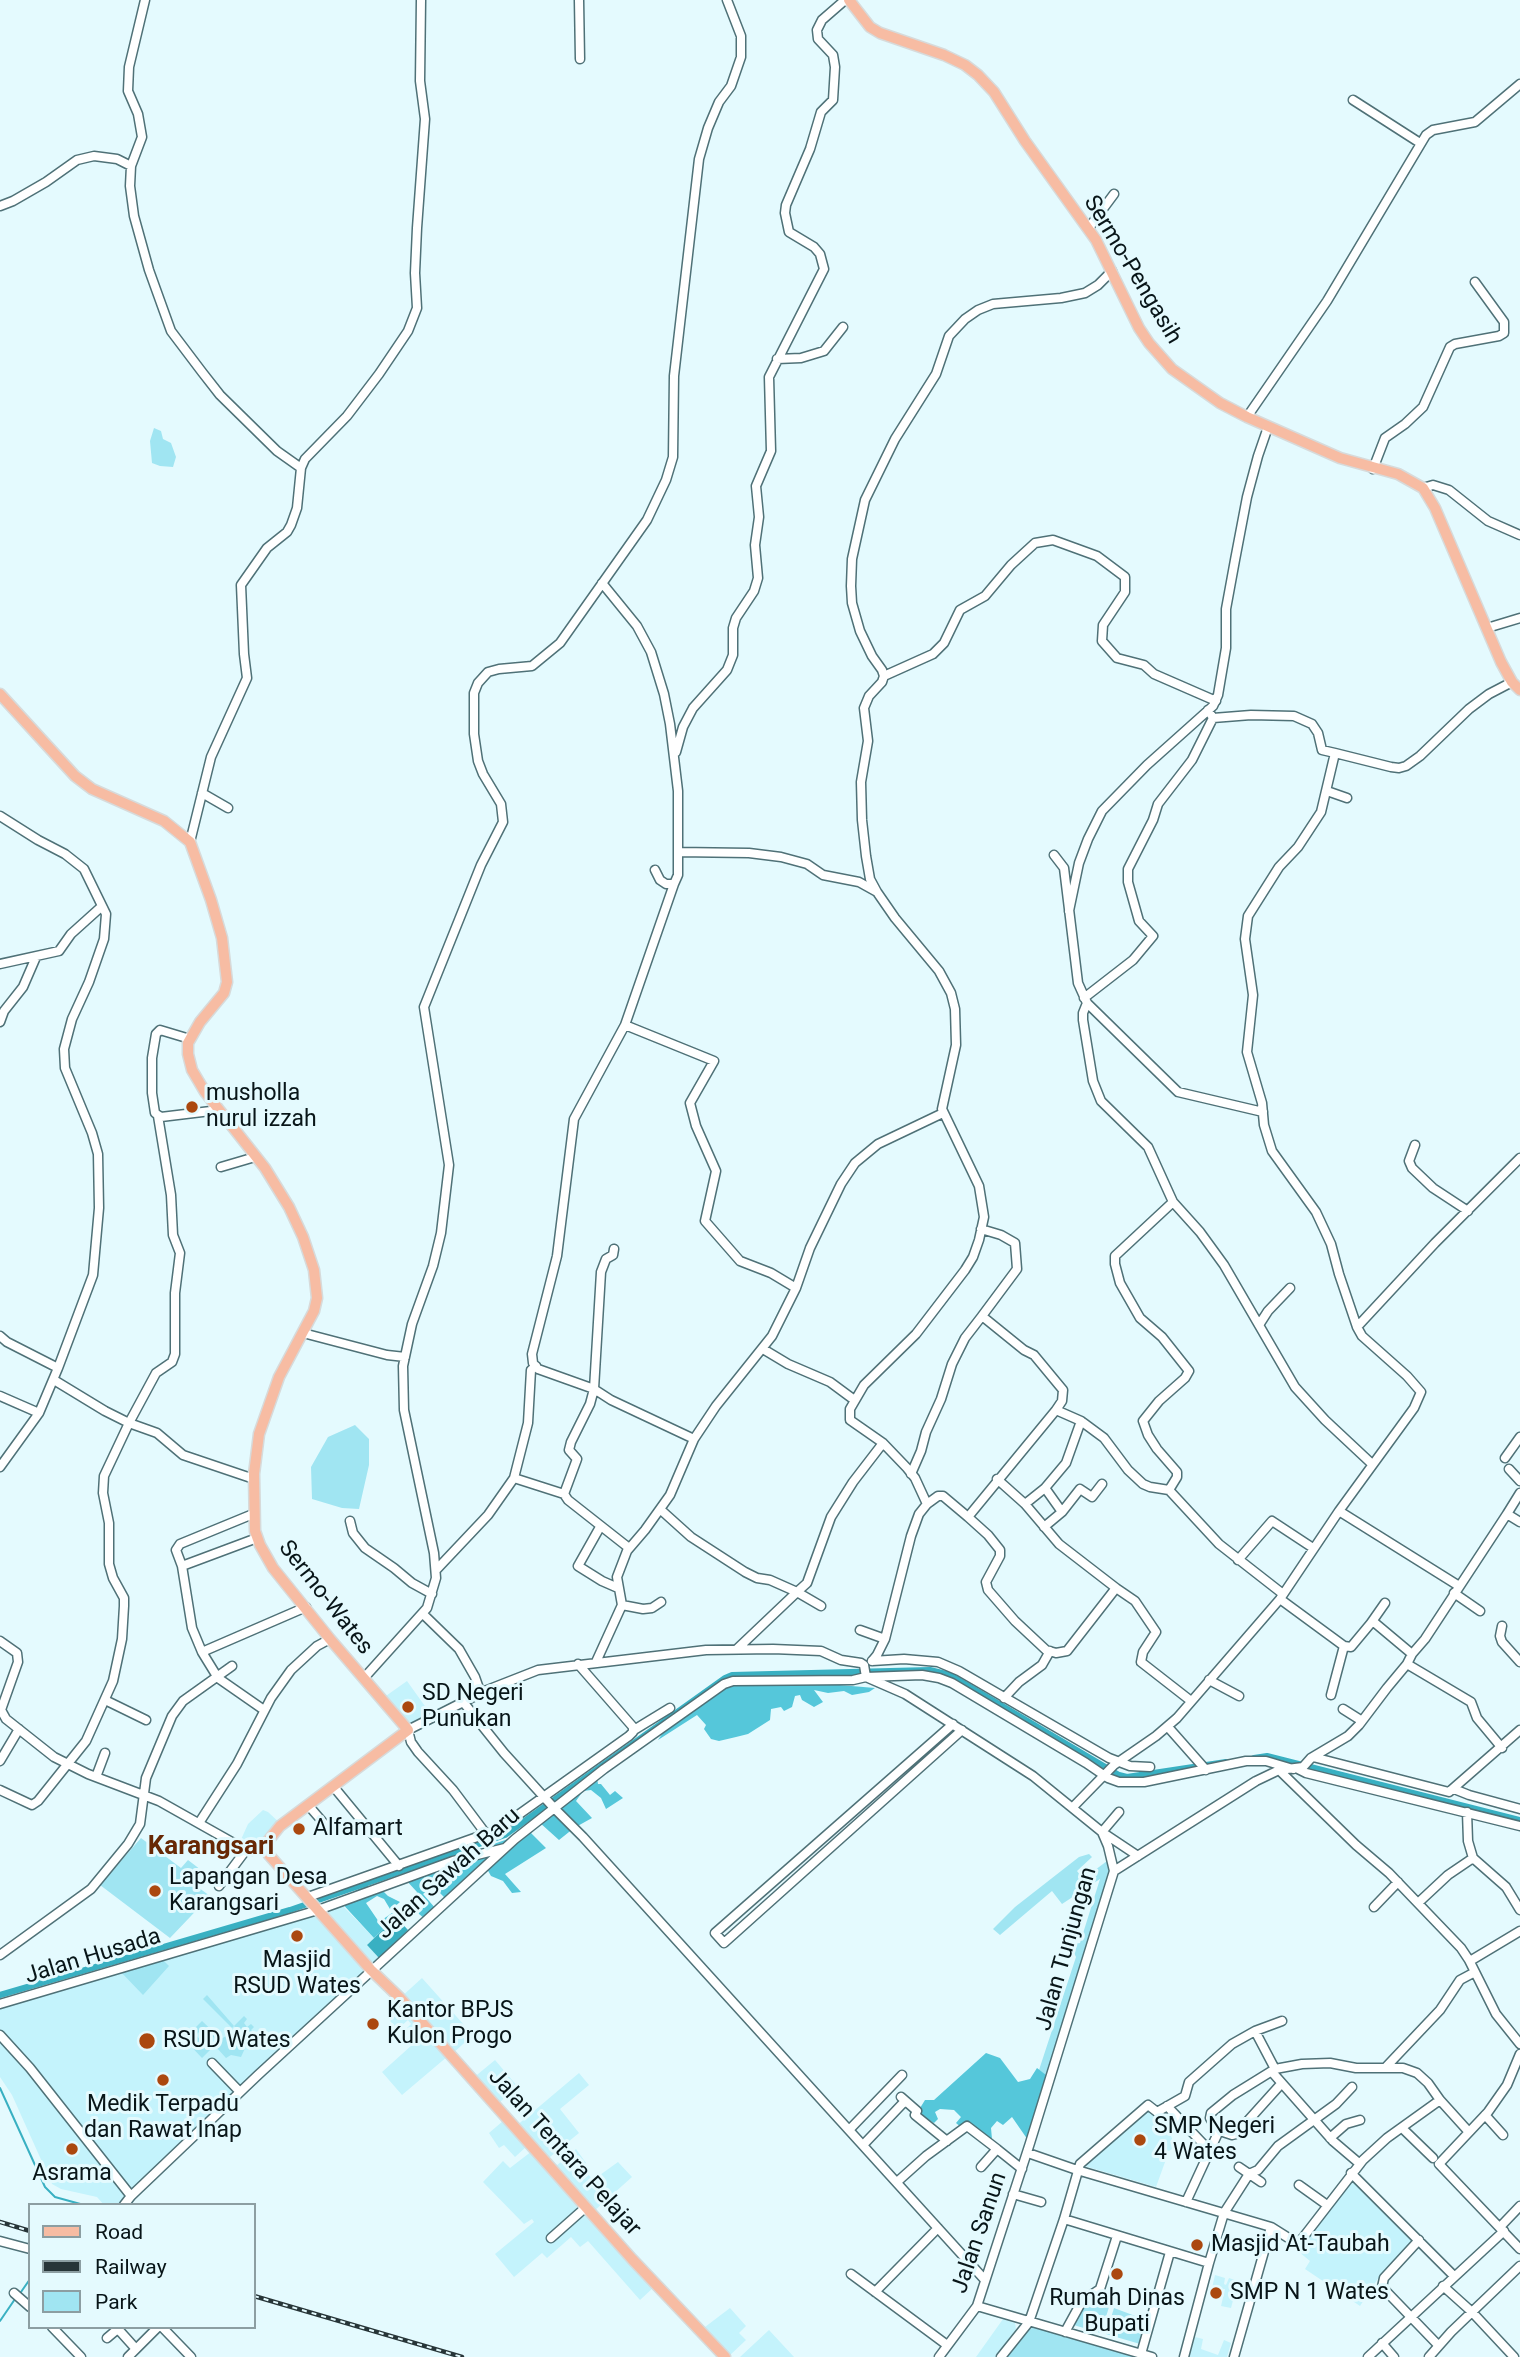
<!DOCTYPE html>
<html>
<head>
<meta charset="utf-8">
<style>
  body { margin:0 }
  #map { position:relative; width:1520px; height:2357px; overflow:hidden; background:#e4fafe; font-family:Roboto,sans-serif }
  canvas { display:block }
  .legend { position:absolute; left:28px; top:2203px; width:228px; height:126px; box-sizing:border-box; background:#e4fafe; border:2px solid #8c9ea2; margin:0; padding:9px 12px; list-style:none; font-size:21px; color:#081518 }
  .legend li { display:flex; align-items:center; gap:14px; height:35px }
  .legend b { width:35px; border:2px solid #8c9ea2 }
</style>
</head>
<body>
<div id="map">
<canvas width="1520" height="2357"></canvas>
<ul class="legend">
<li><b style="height:9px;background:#f7bca3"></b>Road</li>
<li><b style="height:9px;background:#273538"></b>Railway</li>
<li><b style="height:19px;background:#a0e5f2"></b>Park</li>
</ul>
</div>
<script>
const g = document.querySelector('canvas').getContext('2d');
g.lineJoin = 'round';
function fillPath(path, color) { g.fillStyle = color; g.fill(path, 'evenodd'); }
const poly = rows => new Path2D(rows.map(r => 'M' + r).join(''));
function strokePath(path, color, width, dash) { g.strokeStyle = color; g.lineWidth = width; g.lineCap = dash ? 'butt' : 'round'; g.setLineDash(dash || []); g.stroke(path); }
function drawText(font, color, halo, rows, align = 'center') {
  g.font = font + ' Roboto,sans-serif'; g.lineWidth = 6; g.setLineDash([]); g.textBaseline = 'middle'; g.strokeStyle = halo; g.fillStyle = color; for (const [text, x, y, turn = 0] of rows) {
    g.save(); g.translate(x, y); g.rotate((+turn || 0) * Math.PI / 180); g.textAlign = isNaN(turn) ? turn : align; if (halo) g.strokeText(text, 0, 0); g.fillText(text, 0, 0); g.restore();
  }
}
const built = poly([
  [407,1681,432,1716,410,1728,383,1698],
  [263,1810,268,1812,282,1825,268,1841,255,1851,239,1844,248,1824],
  [339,1902,374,1938,367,1945,379,1958,369,1966,371,1969,123,2205,104,2205,97,2197,61,2189,52,2184,12,2095,0,2077,0,2004],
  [422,1978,473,2035,451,2055,400,1998],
  [404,2007,448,2056,402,2095,382,2072,412,2045,402,2033,411,2024,408,2020,398,2029,390,2021],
  [495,2060,518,2087,495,2106,472,2079],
  [579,2073,589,2085,560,2109,579,2133,545,2161,515,2127],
  [1148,2105,1170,2133,1175,2147,1169,2151,1156,2187,1081,2165],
  [503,2121,526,2147,515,2157,504,2145,499,2148,489,2133],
  [576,2149,586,2163,582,2167,593,2180,618,2162,632,2177,594,2211,556,2166],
  [532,2151,654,2287,640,2300,588,2241,580,2247,571,2237,547,2258,542,2253,514,2277,495,2254,534,2222,532,2219,524,2224,483,2182,503,2161,510,2168],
  [1351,2175,1415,2238,1379,2277,1360,2306,1305,2269,1310,2261,1299,2252,1301,2239],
  [1215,2275,1225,2278,1224,2284,1226,2285,1229,2278,1238,2281,1231,2308,1221,2306,1225,2289,1223,2289,1220,2300,1210,2297],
  [730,2308,746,2326,739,2333,746,2340,728,2357,701,2330],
  [1003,2319,1015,2323,1016,2329,996,2357,976,2357],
  [769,2330,794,2357,740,2357],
  [1195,2337,1203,2339,1201,2349,1218,2355,1224,2340,1231,2343,1227,2357,1189,2357]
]);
const green = poly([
  [154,428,161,431,163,439,171,443,176,457,173,467,160,466,152,463,150,441],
  [355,1425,369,1439,369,1465,359,1509,342,1508,312,1499,311,1467,328,1437],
  [141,1838,181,1868,188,1860,205,1873,195,1885,210,1896,170,1938,100,1885],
  [1089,1854,1092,1857,1077,1871,1083,1879,1107,1861,1114,1871,1050,2078,1039,2070,1076,1957,1072,1949,1074,1944,1080,1943,1100,1879,1062,1904,1052,1891,1000,1935,993,1929,1015,1907,1079,1857],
  [162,1959,169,1966,143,1995,120,1971],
  [207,1995,234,2026,244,2016,247,2019,244,2023,247,2027,251,2024,254,2027,251,2030,258,2037,252,2044,244,2037,247,2044,241,2057,231,2055,226,2058,217,2048,216,2040,204,2027,196,2035,207,2047,211,2044,213,2047,202,2058,184,2039,202,2021,221,2039,233,2032,242,2034,234,2026,232,2028,203,1999],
  [1089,2300,1109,2307,1101,2333,1070,2324,1078,2311],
  [1114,2308,1138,2317,1141,2331,1140,2344,1106,2334],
  [1035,2327,1139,2357,1006,2357,1024,2331]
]);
const forest = poly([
  [804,1682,875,1688,869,1692,852,1695,844,1691,828,1693,814,1690,823,1702,814,1707,802,1700,800,1695,795,1696,792,1707,784,1711,781,1707,771,1709,770,1720,748,1734,736,1737,719,1741,711,1739,704,1729,706,1725,697,1715,658,1740,669,1724,728,1683],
  [597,1778,598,1784,601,1784,610,1795,615,1791,623,1798,606,1809,601,1798,591,1790,583,1791,576,1801,592,1818,574,1828,559,1840,539,1822],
  [530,1823,447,1900,433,1886,423,1894,436,1909,425,1919,419,1914,416,1905,413,1907,410,1905,417,1892,405,1879,393,1888,382,1890,388,1896,400,1902,392,1909,390,1909,384,1899,377,1896,366,1903,379,1922,392,1913,396,1917,374,1938,338,1899,365,1886,374,1886,508,1839],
  [535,1827,531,1833,546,1848,505,1874,521,1892,512,1893,503,1881,491,1876,487,1869],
  [986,2053,1000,2058,1018,2082,1030,2079,1037,2068,1050,2078,1030,2143,1012,2117,1003,2125,997,2121,991,2128,992,2139,968,2124,963,2129,956,2123,961,2117,954,2110,940,2109,935,2112,938,2119,934,2123,917,2113,925,2100,934,2100]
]);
const water = poly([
  [396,1917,408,1930,379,1958,367,1945]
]);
const stream = poly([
  [0,2088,45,2187,55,2197,84,2205],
  [21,2292,30,2279],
  [0,2321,15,2299]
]);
const canal = poly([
  [1254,1758,1267,1756,1520,1820],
  [0,1995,290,1910,505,1835,725,1678,732,1675,930,1670,950,1675,1119,1775,1127,1777,1226,1762]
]);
const minor = poly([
  [145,0,129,67,128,91,138,114,142,137,131,166,130,186,134,216,149,270,171,331,202,372,220,395,277,451,301,468],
  [579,0,580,59],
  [1353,100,1420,143],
  [0,206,13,201,46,182,77,160,94,156,117,159,131,166],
  [1088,229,1114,194],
  [777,359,801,358,824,351,843,327],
  [1247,417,1327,301,1426,135,1433,130,1475,122,1520,84],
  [1373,469,1385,438,1405,424,1423,407,1450,347,1455,344,1499,336,1504,333,1504,322,1475,282],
  [1423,488,1433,485,1449,490,1488,521,1520,535],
  [602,583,637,626,651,652,664,694,670,724,678,791,678,852,749,853,781,857,807,864,823,875,859,882,877,892,895,918,939,971,951,993,955,1009,956,1045,942,1109,979,1186,984,1217,979,1240,973,1257,965,1270,916,1334,864,1385,850,1409,850,1420,883,1443,907,1468,915,1478,927,1504,938,1496,943,1496,968,1517,1056,1410,1081,1421,1104,1438,1128,1470,1143,1484,1150,1487,1169,1490,1219,1544,1283,1594],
  [1487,628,1520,618],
  [884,676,933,654,944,643,960,610,985,596,1011,565,1035,543,1053,540,1097,556,1125,577,1125,592,1103,625,1102,641,1117,658,1144,665,1154,674,1216,701],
  [1213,718,1251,715,1294,716,1312,724,1318,733,1322,750,1335,753],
  [676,752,683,727,693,708,727,670,733,655,733,628,736,618,754,591,758,578,755,545,759,517,756,486,771,451,769,377,824,269,820,254,814,247,789,232,785,213,786,205,810,149,821,112,833,100,835,67,833,55,818,39,817,30,822,20,845,0],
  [1327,791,1347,798],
  [202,793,228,808],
  [0,816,38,840,65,854,84,869,106,914,104,939,89,982,72,1019,64,1049,65,1068,92,1133,98,1154,99,1208,93,1275,58,1368],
  [190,842,211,757,247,678,244,654,241,585,267,548,287,532,291,525,297,508,301,468,305,459,347,416,379,374,408,331,417,308,415,273,417,228,425,119,420,81,421,0],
  [1054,855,1064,868,1078,983,1087,1003,1178,1092,1263,1112],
  [655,870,660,880,666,884,674,884,678,875,678,852],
  [674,884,625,1025,574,1119,557,1256,532,1354,533,1363,538,1369,594,1389,611,1400,694,1439],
  [877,892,870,879,866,856,862,820,861,782,868,741,864,708,869,696,882,682,884,676,882,670,872,656,860,631,852,603,851,586,852,559,865,500,895,439,936,374,949,336,965,319,978,310,993,304,1061,298,1085,293,1098,285,1112,271],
  [1069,911,1079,863,1088,839,1102,811,1147,765,1213,706,1218,695,1226,648,1226,609,1235,560,1247,497,1258,456,1268,427],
  [0,964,59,951,71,934,101,907],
  [1084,998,1133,960,1153,936,1139,921,1128,882,1128,869,1153,820,1158,804,1192,760,1213,718,1208,710],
  [1087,1003,1083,1013,1083,1020,1093,1081,1101,1101,1148,1147,1173,1202],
  [0,1022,4,1011,23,987,36,957],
  [625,1025,714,1061,690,1103,696,1126,716,1171,705,1221,740,1261,771,1273,796,1288],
  [190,1039,160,1030,156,1034,152,1058,152,1093,155,1113,161,1117,219,1110],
  [1415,1145,1409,1161,1412,1168,1433,1188,1468,1211],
  [221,1167,255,1157],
  [981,1229,1001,1235,1015,1243,1017,1269,982,1316,1024,1350,1034,1355,1058,1384,1063,1390,1062,1401,1056,1410],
  [614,1249,613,1255,606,1259,601,1272,594,1389,590,1404,571,1442,569,1450,577,1459,564,1494,568,1500,629,1548],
  [1259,1325,1268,1311,1290,1288],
  [1357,1327,1339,1274,1331,1244,1316,1212,1272,1151,1264,1125,1262,1103,1247,1052,1253,995,1245,939,1248,916,1279,867,1298,847,1321,812,1335,753,1391,767,1399,768,1406,766,1420,756,1469,709,1489,694,1512,682],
  [303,1333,387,1355,405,1357],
  [0,1336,7,1342,58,1368,39,1413,0,1467],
  [763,1349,788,1364,830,1382,853,1399],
  [54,1380,105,1411,129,1423,156,1373,172,1362,175,1354,175,1293,180,1253,173,1235,171,1195,158,1116],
  [0,1396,39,1413],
  [1505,1458,1520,1437],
  [1509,1469,1520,1481],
  [911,1474,921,1451,926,1432,941,1399,952,1364,965,1338,982,1316],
  [514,1478,564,1494],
  [1045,1488,1062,1512],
  [1169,1490,1177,1477,1177,1472,1157,1449,1148,1435,1143,1421,1159,1401,1185,1378,1189,1371,1162,1337,1140,1318,1120,1283,1115,1264,1115,1256,1173,1202,1200,1232,1224,1265,1295,1387,1325,1420,1372,1464],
  [1025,1504,1045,1488,1066,1463,1081,1421],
  [661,1510,691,1537,745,1572,757,1578,770,1580,797,1592,737,1649],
  [1339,1511,1459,1586],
  [253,1514,180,1544,176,1550,182,1566,192,1628,202,1652,218,1678,264,1710],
  [1507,1514,1520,1493],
  [968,1517,988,1535,1000,1550,1000,1556,986,1582,988,1590,1015,1621,1046,1650,1056,1653,1067,1651,1116,1588,1059,1544,1025,1504,997,1479],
  [350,1521,353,1533,365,1548,394,1568,412,1583,432,1594],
  [600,1527,578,1566,602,1581,618,1588],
  [1044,1527,1062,1512,1080,1489,1092,1497,1102,1484],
  [1238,1560,1272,1521,1313,1548],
  [182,1566,257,1538],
  [437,1569,488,1515,514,1478,528,1423,531,1370,536,1366],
  [1116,1588,1135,1601,1156,1632,1143,1652,1141,1662,1191,1701],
  [1454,1593,1480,1611],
  [1280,1599,1344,1646,1351,1647,1371,1623,1375,1623,1412,1654,1425,1639,1507,1514,1520,1522],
  [622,1605,643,1609,652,1608,661,1602],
  [821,1606,797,1592,807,1583,831,1517,853,1482,883,1443],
  [423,1614,459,1649,475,1677,481,1694],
  [1371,1623,1385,1603],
  [1502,1626,1500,1636,1502,1642,1520,1662],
  [860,1630,885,1639],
  [0,1641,17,1653,18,1662,1,1710,6,1719,54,1757,88,1774,159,1801,246,1850,255,1851,265,1848],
  [202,1652,306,1607],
  [872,1661,904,1659,938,1662,959,1671,1109,1758,1130,1766,1150,1767],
  [872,1661,877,1655,885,1639,911,1536,919,1514,927,1504],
  [596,1662,622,1605,617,1577,627,1551,645,1530,670,1495,694,1439,716,1406,772,1336,796,1288,810,1248,841,1184,855,1163,878,1144,943,1113],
  [1407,1664,1471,1702,1477,1718,1502,1748],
  [364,1678,427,1608,436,1578,434,1553,404,1410,403,1366,412,1324,433,1266,441,1233,449,1165,424,1007,481,865,503,822,501,804,483,774,478,761,474,734,474,693,478,683,488,672,499,669,532,666,560,643,647,520,666,480,673,457,674,376,699,159,708,128,719,102,731,86,741,57,741,36,727,0],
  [1209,1680,1239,1696],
  [1331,1695,1344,1646],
  [1004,1698,1019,1682,1042,1665,1050,1651],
  [105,1700,146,1720],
  [464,1703,504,1753,554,1808,583,1837,985,2280],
  [1343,1709,1362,1721],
  [953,1724,715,1933,724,1943,962,1730],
  [1168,1727,1206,1770],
  [634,1730,670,1708],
  [1313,1757,1449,1792,1520,1730],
  [0,1761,19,1729],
  [1298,1769,1306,1773,1520,1826],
  [1279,1770,1356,1845,1389,1873,1461,1948,1469,1960,1496,2014,1520,2044],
  [96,1777,105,1753],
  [333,1786,399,1866],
  [1454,1789,1469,1795,1520,1809],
  [0,1790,32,1805,38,1801,86,1741,113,1681,122,1639,124,1606,124,1598,113,1578,109,1564,109,1523,103,1493,104,1476,129,1423,157,1433,183,1455,254,1479],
  [308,1805,328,1828,339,1822],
  [1073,1807,1114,1765,1156,1736,1177,1718,1280,1599,1339,1511,1414,1408,1421,1392,1407,1376,1362,1336,1357,1327,1435,1243,1520,1158],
  [1119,1812,1102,1832,1138,1856],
  [1467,1812,1468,1841,1473,1858,1506,1887,1520,1910],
  [199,1823,237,1764,271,1698,291,1670,317,1646,330,1639],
  [486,1834,453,1790,418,1752,411,1742,408,1730,487,1690,538,1670,706,1650,773,1649,821,1651,841,1660,861,1663,864,1665,866,1677,905,1694,1033,1776,1102,1832,1108,1846,1114,1871,1030,2143,977,2306,939,2357],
  [1114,1871,1256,1781,1279,1770,1303,1767,1311,1758,1348,1736,1359,1725,1387,1688,1407,1664,1412,1654],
  [219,1886,246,1850],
  [308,1897,497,1830,629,1736,633,1732,633,1727,578,1664],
  [1418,1903,1448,1875,1473,1858],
  [1374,1907,1398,1882],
  [0,1955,91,1889,128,1844,140,1824,146,1778,172,1716,183,1701,232,1666],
  [1470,1961,1520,1931],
  [0,2004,318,1910,453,1861,505,1848],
  [1255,2031,1275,2069],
  [0,2035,30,2068,131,2196],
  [1520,2054,1507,2085,1488,2112,1439,2164,1520,2249],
  [212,2063,240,2092],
  [1386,2067,1440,2010,1460,1980,1475,1972],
  [1272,2072,1333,2141,1360,2164],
  [901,2097,917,2111,915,2115,947,2141],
  [1167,2106,1210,2151],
  [1485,2115,1503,2135],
  [1402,2128,1433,2158],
  [850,2129,902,2075],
  [1217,2130,1232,2135,1236,2134,1281,2084],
  [1330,2138,1346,2124,1360,2120],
  [864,2144,905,2101],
  [1028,2153,1077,2170,1271,2227,1298,2244,1363,2160,1387,2138,1440,2100],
  [981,2167,997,2149,1022,2169],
  [1239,2167,1261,2182],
  [1351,2173,1454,2276],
  [897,2182,926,2156,967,2126,997,2149],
  [1299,2185,1327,2205],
  [1013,2194,1041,2202],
  [1186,2202,1217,2135,1217,2130,1210,2118,1211,2113,1233,2095,1275,2069,1302,2064,1330,2063,1356,2068,1403,2068,1417,2073,1428,2083,1440,2100,1468,2131],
  [124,2205,131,2196,258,2075,515,1839,604,1769,724,1684,733,1681,853,1680,866,1677,922,1675,939,1678,952,1683,1086,1763,1108,1778,1119,1782,1144,1782,1246,1761,1266,1761,1293,1769],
  [1064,2219,1209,2263],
  [1500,2227,1520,2206],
  [551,2238,586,2207],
  [1419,2240,1384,2278,1382,2287,1438,2345],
  [0,2241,30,2249],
  [851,2274,947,2345],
  [1443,2286,1472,2312,1514,2357],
  [875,2292,938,2228],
  [14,2293,30,2307],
  [977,2306,1152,2357],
  [52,2327,81,2357],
  [162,2327,191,2357],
  [118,2329,136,2349,158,2327],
  [1065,2332,1082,2301,1100,2289,1117,2236],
  [107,2338,120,2327],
  [1382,2343,1394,2357],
  [1141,2354,1170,2252],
  [128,2357,136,2349],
  [1001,2357,1029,2322,1064,2219,1080,2164,1148,2105,1157,2112,1185,2096,1189,2082,1232,2044,1255,2031,1282,2021],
  [1184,2357,1209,2263,1224,2213,1249,2174,1258,2170,1278,2146,1336,2104,1352,2087],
  [1234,2357,1271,2227],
  [1368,2357,1504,2231],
  [1429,2357,1451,2332,1520,2266]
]);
const major = poly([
  [849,0,870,27,880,33,944,55,965,65,978,75,994,92,1025,141,1096,240,1139,328,1149,343,1172,369,1220,403,1247,417,1340,458,1398,474,1423,488,1435,508,1501,662,1512,682,1520,690],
  [0,694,75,776,92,789,164,821,190,842,211,900,222,938,227,982,224,993,200,1022,188,1043,188,1054,192,1070,205,1092,265,1168,289,1207,303,1237,314,1270,317,1298,314,1311,279,1377,259,1434,254,1474,255,1531,260,1545,273,1568,330,1639,408,1730,280,1826,268,1841,265,1848,269,1855,371,1970,400,1998,632,2259,725,2357]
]);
const rail = poly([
  [0,2222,30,2231],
  [254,2296,462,2357]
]);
const markers = [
  [192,1107,7,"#ab480f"],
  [408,1707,7,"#ab480f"],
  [299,1829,7,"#ab480f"],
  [155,1891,7,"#ab480f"],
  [297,1936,7,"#ab480f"],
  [373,2024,7,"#ab480f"],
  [147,2041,9,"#ab480f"],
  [163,2080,7,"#ab480f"],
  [1140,2140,7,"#ab480f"],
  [72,2149,7,"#ab480f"],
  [1197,2245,7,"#ab480f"],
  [1117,2274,7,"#ab480f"],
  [1216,2293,7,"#ab480f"]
];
const streetNames = [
  ["Sermo-Pengasih",1132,270,59],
  ["Sermo-Wates",325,1598,52],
  ["Jalan Sawah Baru",449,1874,-42],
  ["Jalan Tunjungan",1067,1949,-74],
  ["Jalan Husada",93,1957,-17],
  ["Jalan Tentara Pelajar",564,2153,48],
  ["Jalan Sanun",980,2233,-71]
];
const poiNames = [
  ["musholla",206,1094],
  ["nurul izzah",206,1120],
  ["SD Negeri",422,1694],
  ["Punukan",422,1720],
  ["Alfamart",313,1829],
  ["Lapangan Desa",169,1878],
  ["Karangsari",169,1904],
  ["Masjid",297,1961,"center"],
  ["RSUD Wates",297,1987,"center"],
  ["Kantor BPJS",387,2011],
  ["Kulon Progo",387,2037],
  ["RSUD Wates",163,2041],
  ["Medik Terpadu",163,2105,"center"],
  ["dan Rawat Inap",163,2131,"center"],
  ["SMP Negeri",1154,2127],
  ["4 Wates",1154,2153],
  ["Asrama",72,2174,"center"],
  ["Masjid At-Taubah",1211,2245],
  ["SMP N 1 Wates",1230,2293],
  ["Rumah Dinas",1117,2299,"center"],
  ["Bupati",1117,2325,"center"]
];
const quarterNames = [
  ["Karangsari",211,1847]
];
fillPath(built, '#c4f3fc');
fillPath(green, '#a0e5f2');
fillPath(forest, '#55c7da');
fillPath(water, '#39b0c2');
strokePath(stream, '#39b0c2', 2);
strokePath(canal, '#39b0c2', 6);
strokePath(minor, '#4f7177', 11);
strokePath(major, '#d7dada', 13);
strokePath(minor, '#fff', 8);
strokePath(major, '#f7bca3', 10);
strokePath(rail, '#273538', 4.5);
strokePath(rail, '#e4fafe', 2, [5]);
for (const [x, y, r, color] of markers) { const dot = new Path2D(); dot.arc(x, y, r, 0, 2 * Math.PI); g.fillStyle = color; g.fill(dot); strokePath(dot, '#e4fafe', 2.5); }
drawText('23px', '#081518', '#e4fafe', streetNames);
drawText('23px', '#081518', '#e4fafe', poiNames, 'left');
drawText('bold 26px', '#672805', '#e4fafe', quarterNames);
</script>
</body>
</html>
